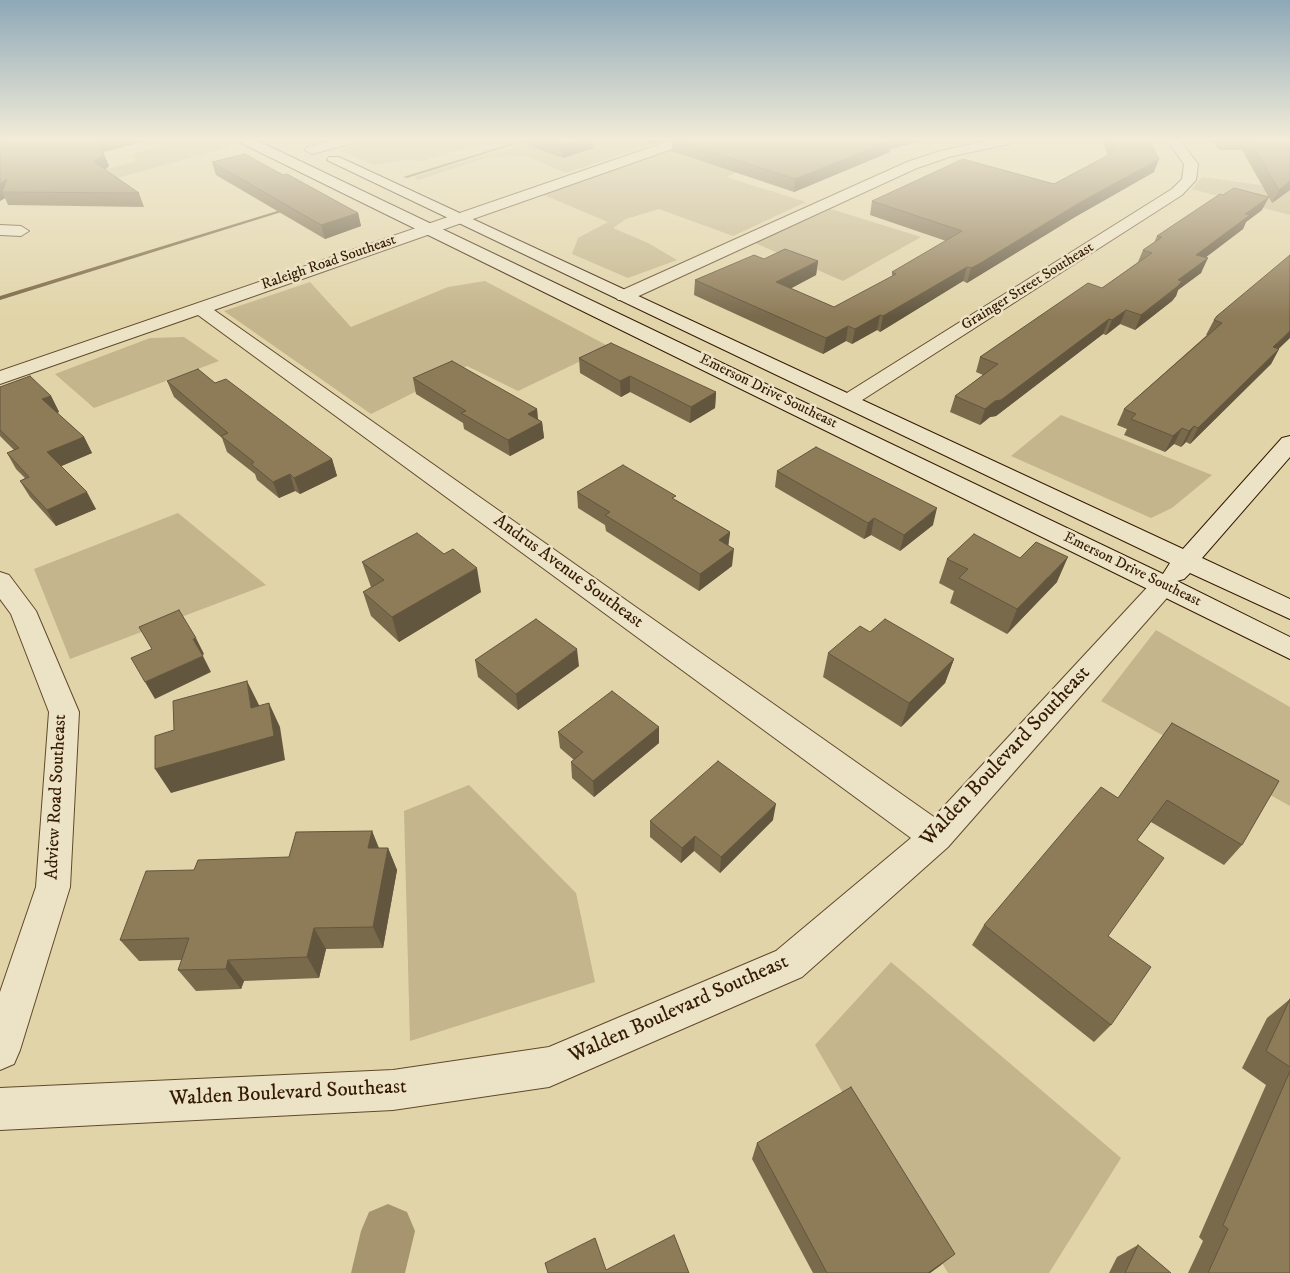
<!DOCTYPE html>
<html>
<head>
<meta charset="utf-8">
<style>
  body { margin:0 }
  canvas { display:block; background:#e1d4a9 }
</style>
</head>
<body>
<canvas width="1290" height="1273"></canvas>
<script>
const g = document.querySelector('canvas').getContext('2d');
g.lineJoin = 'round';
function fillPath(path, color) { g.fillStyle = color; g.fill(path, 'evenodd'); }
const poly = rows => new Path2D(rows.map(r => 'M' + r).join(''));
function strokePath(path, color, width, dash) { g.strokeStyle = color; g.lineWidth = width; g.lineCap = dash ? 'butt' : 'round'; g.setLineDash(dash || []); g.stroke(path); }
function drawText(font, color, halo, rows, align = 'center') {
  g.font = font + ' "IM FELL DW Pica",serif'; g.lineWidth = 5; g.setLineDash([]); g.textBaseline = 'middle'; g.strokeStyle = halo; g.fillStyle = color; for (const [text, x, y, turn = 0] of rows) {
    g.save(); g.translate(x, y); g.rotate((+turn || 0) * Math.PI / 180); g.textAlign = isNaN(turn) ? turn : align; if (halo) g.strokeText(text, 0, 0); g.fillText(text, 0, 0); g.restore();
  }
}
const green = poly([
  [193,139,209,139,230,147,113,179,95,172,135,162,134,153],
  [379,139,498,139,422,161,406,160,374,165,338,150],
  [540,139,667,139,566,173,527,156,488,157,418,180,414,177],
  [699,139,803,144,726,177,806,202,733,236,659,209,626,219,613,228,648,243,677,260,628,278,572,254,578,238,608,222,544,195],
  [1202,177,1290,189,1290,215,1192,189],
  [831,209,921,237,843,281,755,243],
  [485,281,610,347,518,391,467,366,371,414,224,311,310,282,351,327,448,287],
  [184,337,219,361,94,408,55,374,150,338],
  [1061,415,1212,475,1172,508,1151,518,1011,456],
  [178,513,266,585,70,659,34,569],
  [1156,630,1290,707,1290,806,1101,701],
  [469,785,576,893,595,982,410,1041,404,811],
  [891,962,1121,1158,1049,1273,948,1273,815,1045]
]);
const stream = poly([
  [526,139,532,139,407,178,403,177,526,139],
  [287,208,291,209,0,300,0,296,287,208]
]);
const canal = poly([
  [388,1204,407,1212,415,1231,405,1273,351,1273,361,1231,369,1212,388,1204]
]);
const street = poly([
  [339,139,359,139,358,142,312,154,305,150,307,147,339,139],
  [675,139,693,139,692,142,214,310,934,817,1155,579,1164,576,1173,579,1177,585,1173,591,948,847,802,977,549,1087,393,1110,0,1130,0,1088,393,1070,549,1047,776,951,911,838,198,315,0,384,0,371,675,139],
  [996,139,1018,139,1017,142,949,157,917,168,630,300,618,300,615,296,618,292,907,162,940,151,996,139],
  [1166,139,1179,139,1198,164,1196,180,1182,195,856,404,849,406,842,404,839,400,842,396,1172,189,1182,179,1184,164,1166,139],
  [0,225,21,226,29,231,21,236,0,235,0,225],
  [0,572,9,575,36,611,79,712,70,887,20,1050,14,1064,0,1070,0,992,36,887,49,712,11,614,0,599,0,572]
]);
const secondary = poly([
  [238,139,254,139,1163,574,1170,563,327,160,329,157,339,157,1183,549,1282,438,1290,436,1290,457,1202,558,1290,599,1290,619,1190,573,1184,579,1177,581,1290,637,1290,659,239,142,238,139]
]);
const wall = poly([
  [9,139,153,139,103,152,109,166,105,170,139,193,144,207,8,205,5,198,0,201,0,140],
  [511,139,594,139,594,148,563,158],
  [638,139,670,139,654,144],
  [672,139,924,139,914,143,890,149,890,152,794,192,672,151],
  [1101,139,1148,139,1154,172,1075,217,975,278,967,283,963,281,880,332,877,330,852,344,846,341,823,354,694,295,695,280,764,259,818,261,816,275,791,288,834,307,892,276,892,272,946,241,870,215,872,201,1054,184,1108,155],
  [1208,139,1290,139,1290,190,1272,203,1242,150,1220,150],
  [212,162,283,175,358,213,361,226,325,239,216,175],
  [1262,210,1246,222,1243,229,1205,258,1201,273,1178,290,1176,296,1172,301,1135,330,1120,324,1106,335,1103,334,996,416,990,417,980,425,950,412,955,396,983,375,976,372,980,357,1102,288,1138,262,1143,250,1154,243,1157,236],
  [1217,316,1279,349,1271,364,1190,444,1186,442,1181,447,1174,444,1165,452,1124,435,1127,429,1117,425,1124,409,1207,335,1206,335,1214,320],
  [579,358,716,392,715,408,690,423,630,392,621,397,580,373],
  [413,378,537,409,538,419,542,422,544,438,510,456,464,429,463,423,416,394],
  [167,381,215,383,332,459,337,476,300,494,295,491,279,498,257,480,255,474,227,452,222,438,174,397],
  [0,387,51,396,59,412,57,413,84,437,92,453,61,466,96,509,56,526,30,497,20,481,25,478,16,469,7,453,14,450,0,436],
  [777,471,933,525,900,551,871,535,864,539,775,487],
  [577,492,676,500,730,532,728,546,732,566,699,591,606,531,605,525,578,508],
  [1020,558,1057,582,1007,634,950,603,954,591,939,583,947,559],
  [362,562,481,592,399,642,371,616,363,592,371,587],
  [870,632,954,659,945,683,901,727,823,677,828,653],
  [475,660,579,666,518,710,478,677],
  [1172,723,1242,845,1224,865,1151,822,1137,840,1108,936,1111,1025,1094,1042,972,945,984,925,1118,798],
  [659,727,659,743,594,797,572,778,571,762,574,760,560,748,558,732],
  [773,820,720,873,694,851,681,863,650,837,650,821],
  [372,831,379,848,388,848,397,870,383,948,326,949,319,978,244,981,241,989,196,991,178,970,182,960,139,961,120,940,194,870,289,857],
  [1290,999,1290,1273,1188,1273,1203,1241,1199,1237,1266,1085,1242,1068,1267,1018],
  [757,1143,941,1265,930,1273,813,1273,752,1159],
  [1138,1245,1171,1273,1109,1273,1117,1257]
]);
const shadedWall = poly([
  [102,139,153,139,101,152,96,140],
  [583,139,594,139,594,148,563,158,562,145],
  [654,139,670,139,654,144],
  [887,139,924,139,914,143,890,149,890,152,794,192,795,179],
  [104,154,109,166,99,175,94,162],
  [1159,159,1154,172,1075,217,967,283,971,268,1079,203],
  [7,179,2,192,5,198,0,201,0,184],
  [1290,181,1290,190,1272,203,1279,190],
  [1269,197,1262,210,1246,222,1243,229,1190,269,1196,255,1245,214],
  [358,213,361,226,325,239,321,225],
  [1208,258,1201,273,1178,290,1176,296,1172,301,1135,330,1141,315,1178,280],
  [818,261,816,275,775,297,776,282],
  [967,267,963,281,880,332,883,316],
  [1126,310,1120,324,1106,335,1112,320],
  [880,315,877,330,852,344,855,329],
  [1109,319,1103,334,996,416,990,417,980,425,985,409],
  [848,326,846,341,823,354,826,338],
  [1290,331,1290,338,1265,362,1273,347],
  [1279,349,1271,364,1190,444,1198,428],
  [630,376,630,392,621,397,620,381],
  [716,392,715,408,690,423,691,407],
  [51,396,59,412,51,415,42,399],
  [537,409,538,424,542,422,544,438,510,456,508,440,528,414],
  [1194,426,1186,442,1181,447,1189,431],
  [1182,428,1174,444,1165,452,1173,436],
  [84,437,92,453,57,468,47,452],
  [332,459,337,476,300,494,294,478],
  [290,474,295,491,279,498,273,482],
  [87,492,96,509,56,526,47,510],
  [937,508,933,525,900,551,904,535],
  [874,518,871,535,864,539,868,523],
  [730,532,728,548,719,540],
  [734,549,732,566,699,591,700,574],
  [1068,557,1057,582,1007,634,1017,609],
  [477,568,481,592,399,642,392,617],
  [196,638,204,654,201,656,193,639],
  [577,649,579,666,518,710,516,694],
  [203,656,211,672,155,699,145,682],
  [954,659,945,683,901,727,909,703],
  [247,681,259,705,263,732,251,708],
  [269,703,280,727,285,760,171,793,155,769],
  [659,727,659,743,594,797,593,781],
  [776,804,773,820,720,873,721,857],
  [372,831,381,854,368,848],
  [695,836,694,851,681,863,682,848],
  [388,848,397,870,383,948,373,927],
  [314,928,326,949,319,978,307,957],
  [228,960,244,981,241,989,226,969],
  [955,1254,941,1265,930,1273,928,1273]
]);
const building = poly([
  [9,139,102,139,96,140,104,154,94,162,139,193,2,192,7,179,0,184,0,140,9,139],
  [543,139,583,139,562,145,543,139],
  [672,139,888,139,892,140,795,179,672,139],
  [1111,139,1148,139,1159,159,1079,203,979,264,971,268,967,267,883,316,880,315,855,329,848,326,826,338,695,280,754,255,764,259,785,249,818,261,776,282,834,307,896,274,892,272,962,231,872,201,963,159,1054,184,1116,151,1111,139],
  [1248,139,1290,139,1290,143,1288,143,1290,146,1290,181,1279,190,1248,139],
  [245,154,283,175,287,174,358,213,321,225,212,162,245,154],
  [1234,188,1269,197,1245,214,1250,215,1196,255,1208,258,1178,280,1182,281,1178,286,1141,315,1126,310,1112,320,1109,319,1001,400,995,401,985,409,955,396,998,364,980,357,1088,283,1102,288,1152,253,1143,250,1162,237,1157,236,1220,194,1223,195,1234,188],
  [1290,255,1290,331,1273,347,1279,349,1198,428,1194,426,1189,431,1182,428,1173,436,1131,419,1136,414,1124,409,1222,323,1214,320,1217,316,1290,255],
  [611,343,716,392,691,407,630,376,620,381,579,358,611,343],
  [452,361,537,409,528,414,542,422,508,440,461,413,466,411,413,378,452,361],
  [198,369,215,383,226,379,332,459,294,478,290,474,273,482,251,464,254,462,221,436,228,433,167,381,198,369],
  [30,376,51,396,42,399,84,437,47,452,87,492,47,510,20,481,29,477,7,453,19,448,0,430,0,387,30,376],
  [816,447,937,508,904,535,874,518,868,523,777,471,816,447],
  [623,465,676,496,672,498,730,532,719,540,734,549,700,574,605,515,610,512,577,492,623,465],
  [417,533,444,554,453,549,477,568,392,617,363,592,384,580,362,562,417,533],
  [974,534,1020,558,1036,542,1068,557,1017,609,959,578,968,569,947,559,974,534],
  [179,610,196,638,193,639,203,656,145,682,131,658,152,649,139,627,179,610],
  [536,619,577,649,516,694,475,660,536,619],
  [885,619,954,659,909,703,828,653,860,626,870,632,885,619],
  [247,681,251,708,269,703,274,736,155,769,155,736,174,730,173,701,247,681],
  [612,691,659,727,593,781,571,762,583,752,558,732,612,691],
  [1172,723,1279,781,1242,845,1167,800,1137,840,1164,858,1108,936,1151,967,1111,1025,984,925,1101,787,1118,798,1172,723],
  [718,761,776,804,721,857,695,836,682,848,650,821,718,761],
  [372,831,368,848,388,848,373,927,314,928,307,957,228,960,226,969,178,970,189,938,120,940,146,871,194,870,198,860,289,857,296,832,372,831],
  [1290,999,1290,1067,1266,1051,1290,999],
  [1290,1071,1290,1273,1208,1273,1228,1229,1223,1225,1290,1071],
  [851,1087,955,1254,928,1273,827,1273,757,1143,851,1087],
  [674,1235,689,1273,548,1273,545,1263,595,1238,606,1270,674,1235],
  [1138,1245,1171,1273,1125,1273,1138,1245]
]);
const farStreetnames = [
  ["Raleigh Road Southeast",329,263,-19],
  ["Grainger Street Southeast",1028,287,-32],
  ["Emerson Drive Southeast",768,392,26],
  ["Emerson Drive Southeast",1132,570,26]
];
const streetNames = [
  ["Andrus Avenue Southeast",568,572,36],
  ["Adview Road Southeast",57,797,-87]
];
const nearStreetnames = [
  ["Walden Boulevard Southeast",1006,757,-47],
  ["Walden Boulevard Southeast",679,1010,-24],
  ["Walden Boulevard Southeast",288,1094,-3]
];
fillPath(green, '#c4b58c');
fillPath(stream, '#796443');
fillPath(canal, '#a79570');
strokePath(street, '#60492a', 2);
strokePath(secondary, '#351b00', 2);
fillPath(street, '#ece3c7');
fillPath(secondary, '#ece3c7');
fillPath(wall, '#7a6a4c');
fillPath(shadedWall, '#63563e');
fillPath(building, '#8e7b58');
strokePath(building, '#63563e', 1);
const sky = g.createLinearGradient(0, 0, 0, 317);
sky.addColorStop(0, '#8ea8b8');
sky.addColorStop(0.44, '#f2ecd8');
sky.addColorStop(1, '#f2ecd800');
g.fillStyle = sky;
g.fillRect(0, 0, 1290, 317);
drawText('15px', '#351b00', '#ece3c7', farStreetnames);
drawText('18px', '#351b00', '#ece3c7', streetNames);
drawText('21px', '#351b00', '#ece3c7', nearStreetnames);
</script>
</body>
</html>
